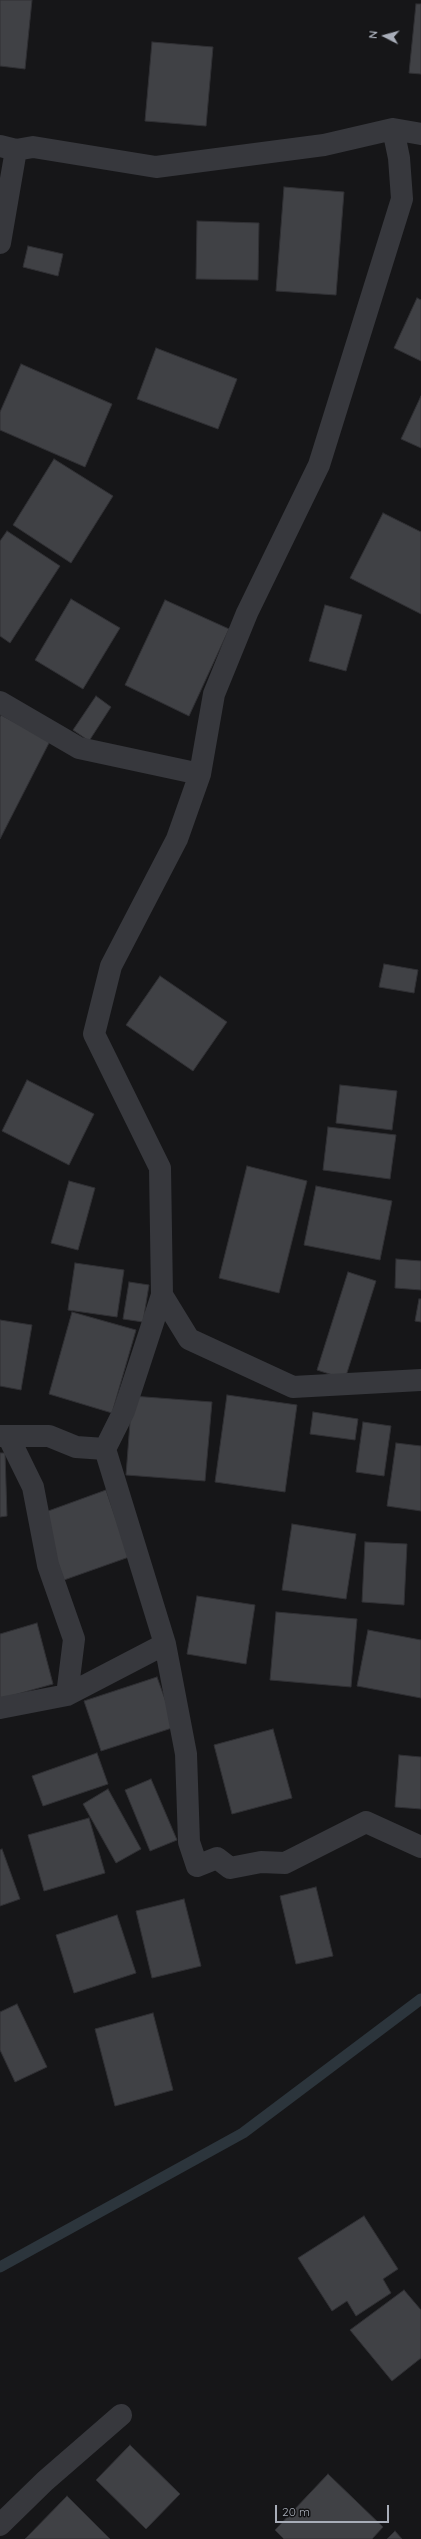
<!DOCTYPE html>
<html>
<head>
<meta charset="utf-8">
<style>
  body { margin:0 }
  #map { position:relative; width:421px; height:2539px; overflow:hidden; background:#161618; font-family:Quicksand,sans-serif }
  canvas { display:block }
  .north { position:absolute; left:365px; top:16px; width:40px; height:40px; -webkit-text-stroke:3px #111113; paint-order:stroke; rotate:276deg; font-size:11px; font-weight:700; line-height:16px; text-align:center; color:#a8adb8 }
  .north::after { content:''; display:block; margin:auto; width:14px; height:18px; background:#a8adb8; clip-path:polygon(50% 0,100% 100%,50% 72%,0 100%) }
  .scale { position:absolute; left:275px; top:2505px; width:114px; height:18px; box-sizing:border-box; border:2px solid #a8adb8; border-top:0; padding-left:5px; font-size:12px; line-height:14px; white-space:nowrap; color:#a8adb8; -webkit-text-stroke:3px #111113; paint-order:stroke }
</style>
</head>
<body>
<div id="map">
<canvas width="421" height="2539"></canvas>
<div class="north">N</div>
<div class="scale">20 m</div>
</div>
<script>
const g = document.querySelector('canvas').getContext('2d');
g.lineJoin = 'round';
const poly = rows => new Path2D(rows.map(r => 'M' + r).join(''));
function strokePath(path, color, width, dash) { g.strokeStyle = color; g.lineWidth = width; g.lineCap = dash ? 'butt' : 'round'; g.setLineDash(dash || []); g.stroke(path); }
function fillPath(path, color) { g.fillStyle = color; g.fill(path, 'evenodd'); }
const stream = poly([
  [0,2267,243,2133,421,1999]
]);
const building = poly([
  [0,0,32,0,25,69,0,66,0,0],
  [416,4,421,4,421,74,409,73,416,4],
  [152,42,213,47,206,126,145,121,152,42],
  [284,187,344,192,336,295,276,291,284,187],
  [197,221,259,223,258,280,196,279,197,221],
  [28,246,63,254,58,276,23,267,28,246],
  [417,298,421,300,421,361,394,348,417,298],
  [156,348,237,379,218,429,137,399,156,348],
  [21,364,112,404,85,467,0,430,0,412,21,364],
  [421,396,421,448,401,439,421,396],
  [54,459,113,496,71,563,13,525,54,459],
  [383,513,421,532,421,614,350,578,383,513],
  [7,531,60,566,10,643,0,636,0,541,7,531],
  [71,599,120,628,83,689,35,660,71,599],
  [165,600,229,629,189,716,125,685,165,600],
  [325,605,362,615,346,671,309,661,325,605],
  [96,696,111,707,89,741,73,730,96,696],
  [1,715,50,741,0,839,0,717,1,715],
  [384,964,418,970,414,993,379,987,384,964],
  [160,976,227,1022,193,1071,126,1025,160,976],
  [27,1080,94,1114,69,1165,2,1131,27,1080],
  [340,1085,397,1091,392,1130,336,1123,340,1085],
  [328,1127,396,1135,390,1179,323,1170,328,1127],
  [247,1166,307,1181,279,1293,219,1278,247,1166],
  [69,1181,95,1188,78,1250,51,1243,69,1181],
  [316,1186,392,1201,380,1260,304,1245,316,1186],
  [396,1259,421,1261,421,1290,395,1288,396,1259],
  [75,1263,124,1270,117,1317,68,1310,75,1263],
  [348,1272,376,1281,345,1379,317,1370,348,1272],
  [129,1282,149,1285,143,1322,123,1319,129,1282],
  [419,1299,421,1299,421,1322,415,1321,419,1299],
  [72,1312,136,1330,112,1413,49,1394,72,1312],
  [0,1320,32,1325,21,1390,0,1386,0,1320],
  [227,1395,297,1405,285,1492,215,1482,227,1395],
  [132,1396,212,1402,205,1481,126,1475,132,1396],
  [313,1412,358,1419,355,1440,310,1434,313,1412],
  [363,1422,391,1426,384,1476,356,1472,363,1422],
  [396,1443,421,1446,421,1511,387,1506,396,1443],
  [0,1453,5,1453,7,1516,0,1517,0,1453],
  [106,1490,129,1557,64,1580,40,1514,106,1490],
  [292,1524,356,1534,346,1599,282,1590,292,1524],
  [365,1542,407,1544,404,1605,362,1602,365,1542],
  [197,1596,255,1605,246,1664,187,1654,197,1596],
  [276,1612,357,1619,351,1687,270,1680,276,1612],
  [37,1623,53,1684,0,1699,0,1634,37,1623],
  [368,1630,421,1640,421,1698,357,1686,368,1630],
  [157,1677,175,1727,101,1751,84,1701,157,1677],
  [273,1729,292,1798,232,1814,214,1745,273,1729],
  [97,1753,108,1784,43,1806,32,1776,97,1753],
  [399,1755,421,1757,421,1809,395,1807,399,1755],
  [151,1779,177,1840,150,1851,125,1790,151,1779],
  [108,1789,141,1849,116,1863,83,1804,108,1789],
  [89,1818,105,1873,44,1891,28,1835,89,1818],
  [2,1849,20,1899,0,1906,0,1850,2,1849],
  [316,1887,333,1956,296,1964,280,1896,316,1887],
  [184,1899,201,1966,152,1978,136,1911,184,1899],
  [117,1915,136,1973,74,1993,56,1935,117,1915],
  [17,2004,47,2067,15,2082,0,2050,0,2012,17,2004],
  [153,2013,173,2090,115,2106,95,2029,153,2013],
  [364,2216,398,2269,383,2279,391,2293,356,2316,347,2301,332,2311,298,2258,364,2216],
  [404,2290,421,2310,421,2358,392,2381,350,2330,404,2290],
  [130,2445,180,2494,146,2529,96,2480,130,2445],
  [328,2474,383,2527,372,2539,284,2539,275,2530,328,2474],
  [67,2496,110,2539,25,2539,67,2496],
  [395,2531,402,2539,387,2539,395,2531]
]);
const street = poly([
  [393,129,399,158,402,199,319,465,247,613,214,694,200,774,177,839,111,966,94,1034,160,1168,162,1295,189,1339,293,1387,421,1380],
  [0,146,16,150,33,147,156,167,324,145,393,129,421,134],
  [0,243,16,150],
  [0,702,79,748,200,774],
  [0,1436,49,1436,76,1447,105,1449,124,1411,162,1295],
  [9,1438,33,1487,48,1565,74,1639,67,1695],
  [105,1449,165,1644,186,1754,189,1842,197,1866,217,1858,230,1868,261,1862,285,1863,366,1822,421,1847],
  [0,1708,67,1695,165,1644],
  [0,2525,45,2481,121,2415]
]);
strokePath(stream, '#2c353c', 11);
fillPath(building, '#404145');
strokePath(building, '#303034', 1);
strokePath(street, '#37383d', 22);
</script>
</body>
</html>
